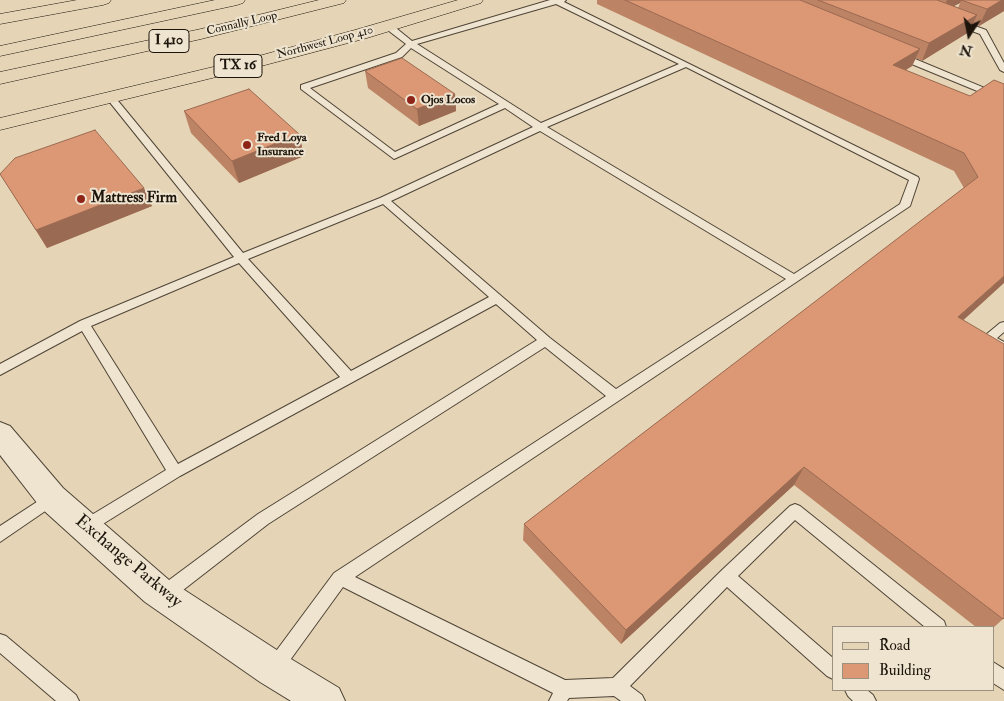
<!DOCTYPE html>
<html>
<head>
<meta charset="utf-8">
<style>
  body { margin:0 }
  #map { position:relative; width:1004px; height:701px; overflow:hidden; background:#e5d5b6; font-family:"IM FELL Double Pica",serif }
  canvas { display:block }
  .legend { position:absolute; left:832px; top:626px; width:162px; height:65px; box-sizing:border-box; background:#eee4d0; border:1px solid #9a9181; margin:0; padding:6px 9px; list-style:none; font-size:15px; color:#1d140b }
  .legend li { display:flex; align-items:center; gap:10px; height:25px }
  .legend b { width:25px; border:1px solid #9a9181 }
  .north { position:absolute; left:944px; top:10px; width:50px; height:50px; -webkit-text-stroke:4px #eee4d0; paint-order:stroke; rotate:191deg; font-size:14px; font-weight:700; line-height:20px; text-align:center; color:#1d140b }
  .north::after { content:''; display:block; margin:auto; width:18px; height:22px; background:#1d140b; clip-path:polygon(50% 0,100% 100%,50% 72%,0 100%) }
</style>
</head>
<body>
<div id="map">
<canvas width="1004" height="701"></canvas>
<ul class="legend">
<li><b style="height:6px;background:#e5d5b6"></b>Road</li>
<li><b style="height:14px;background:#dc9875"></b>Building</li>
</ul>
<div class="north">N</div>
</div>
<script>
const g = document.querySelector('canvas').getContext('2d');
g.lineJoin = 'round';
const poly = rows => new Path2D(rows.map(r => 'M' + r).join(''));
function strokePath(path, color, width, dash) { g.strokeStyle = color; g.lineWidth = width; g.lineCap = dash ? 'butt' : 'round'; g.setLineDash(dash || []); g.stroke(path); }
function fillPath(path, color) { g.fillStyle = color; g.fill(path, 'evenodd'); }
function drawText(font, color, halo, rows, align = 'center') {
  g.font = font + ' "IM FELL Double Pica",serif'; g.lineWidth = 4; g.setLineDash([]); g.textBaseline = 'middle'; g.strokeStyle = halo; g.fillStyle = color; for (const [text, x, y, turn = 0] of rows) {
    g.save(); g.translate(x, y); g.rotate((+turn || 0) * Math.PI / 180); g.textAlign = isNaN(turn) ? turn : align; if (halo) g.strokeText(text, 0, 0); g.fillText(text, 0, 0); g.restore();
  }
}
const lane = poly([
  [550,0,566,0,564,2,918,177,919,179,910,206,355,577,565,680,613,678,721,571,790,506,795,504,800,506,944,621,946,627,925,627,795,520,738,576,833,658,833,679,827,676,727,587,630,686,642,695,645,701,621,701,614,696,569,698,567,701,549,701,553,693,343,587,280,674,274,677,268,674,265,668,268,662,334,573,606,396,545,347,268,524,169,601,163,603,157,601,155,595,157,589,258,514,537,340,496,304,180,476,90,532,85,534,80,532,77,527,80,522,166,470,82,331,0,375,0,364,80,321,234,257,108,100,108,96,114,96,243,253,380,198,533,127,505,108,394,159,301,89,301,85,396,53,406,44,385,28,385,24,391,24,412,41,550,0],
  [556,4,679,64,541,123,417,44,556,4],
  [411,48,499,104,395,152,310,88,402,57,411,48],
  [686,67,909,180,900,204,794,274,547,127,686,67],
  [540,131,786,279,616,389,550,338,391,201,540,131],
  [383,204,489,297,351,371,248,259,383,204],
  [239,263,340,377,178,464,91,326,239,263],
  [953,20,959,20,986,30,1004,63,1004,72,1000,70,980,34,953,24,953,20],
  [897,54,903,54,1004,96,1004,102,897,58,897,54],
  [1004,322,1004,332,997,338,1004,342,1004,353,984,341,982,338,1000,323,1004,322],
  [52,492,57,493,59,498,57,503,0,542,0,526,52,492],
  [0,634,6,636,76,695,79,701,56,701,0,653,0,634],
  [993,662,1004,669,1004,690,993,683,993,662],
  [845,690,867,690,873,695,876,701,853,701,848,696,845,690]
]);
const street = poly([
  [0,422,10,426,63,488,169,580,286,656,339,688,345,701,291,701,260,682,145,602,41,508,0,455,0,422]
]);
const primary = poly([
  [77,0,111,0,109,3,103,5,0,24,0,14,77,0],
  [458,0,483,0,481,3,367,38,265,65,0,130,0,118,255,57,355,30,458,0]
]);
const highway = poly([
  [215,0,245,0,243,3,237,5,0,56,0,46,215,0],
  [319,0,346,0,344,3,201,39,0,84,0,72,201,29,319,0]
]);
const wall = poly([
  [597,0,1004,0,1004,11,979,26,973,23,969,32,922,61,916,58,912,66,906,70,970,96,994,80,963,320,1003,619,993,628,976,627,794,485,621,644,523,540,524,524,964,188,954,171,597,4],
  [960,3,958,8,954,6],
  [365,71,455,94,456,111,419,126,368,88],
  [184,111,299,134,304,156,239,183,191,133],
  [0,174,152,206,47,248]
]);
const shadedWall = poly([
  [947,0,966,0,961,0,960,3,942,12],
  [1002,0,1004,0,1004,11,979,26,987,9],
  [977,15,969,32,922,61,929,43],
  [920,49,912,66,886,82,893,65],
  [455,94,456,111,419,126,417,109],
  [299,134,304,156,239,183,232,161],
  [144,188,152,206,47,248,36,230],
  [1004,276,1004,283,946,336,958,317],
  [804,467,794,485,621,644,626,630]
]);
const building = poly([
  [625,0,800,0,920,49,893,65,970,96,994,80,1004,84,1004,276,958,317,1004,344,1004,618,1003,619,804,467,626,630,524,524,978,177,964,153,625,0],
  [818,0,937,0,977,15,929,43,818,0],
  [961,0,1002,0,987,9,961,0],
  [402,58,455,94,417,109,365,71,402,58],
  [249,89,299,134,232,161,184,111,249,89],
  [95,130,144,188,36,230,0,174,15,158,95,130]
]);
const markers = [
  [411,100,5,"#8f2418"],
  [247,145,5,"#8f2418"],
  [81,199,5,"#8f2418"]
];
const farStreetnames = [
  ["Connally Loop",242,24,-13],
  ["Northwest Loop 410",325,43,-15]
];
const farPoinames = [
  ["Ojos Locos",421,100],
  ["Fred Loya",257,138],
  ["Insurance",257,152]
];
const shields = [
  [169,41,40],
  [238,66,48]
];
const shieldNames = [
  ["I 410",169,41],
  ["TX 16",238,66]
];
const poiNames = [
  ["Mattress Firm",91,199]
];
const nearStreetnames = [
  ["Exchange Parkway",128,562,40]
];
strokePath(lane, '#4f4436', 2);
strokePath(street, '#4f4436', 2);
strokePath(primary, '#1d140b', 1);
strokePath(highway, '#1d140b', 1);
fillPath(lane, '#eee4d0');
fillPath(street, '#eee4d0');
fillPath(primary, '#e5d5b6');
fillPath(highway, '#e5d5b6');
fillPath(wall, '#bd8365');
fillPath(shadedWall, '#9a6a52');
fillPath(building, '#dc9875');
strokePath(building, '#9a6a52', 1);
for (const [x, y, r, color] of markers) { const dot = new Path2D(); dot.arc(x, y, r, 0, 2 * Math.PI); g.fillStyle = color; g.fill(dot); strokePath(dot, '#eee4d0', 2); }
drawText('12px', '#1d140b', '#eee4d0', farStreetnames);
drawText('bold 12px', '#1d140b', '#eee4d0', farPoinames, 'left');
for (const [x, y, w] of shields) { const box = new Path2D(); box.roundRect(x - w / 2, y - 11.5, w, 23, 4); g.fillStyle = '#eee4d0'; g.fill(box); strokePath(box, '#1d140b', 1); }
drawText('bold 14px', '#1d140b', null, shieldNames);
drawText('bold 15px', '#1d140b', '#eee4d0', poiNames, 'left');
drawText('18px', '#1d140b', '#eee4d0', nearStreetnames);
</script>
</body>
</html>
